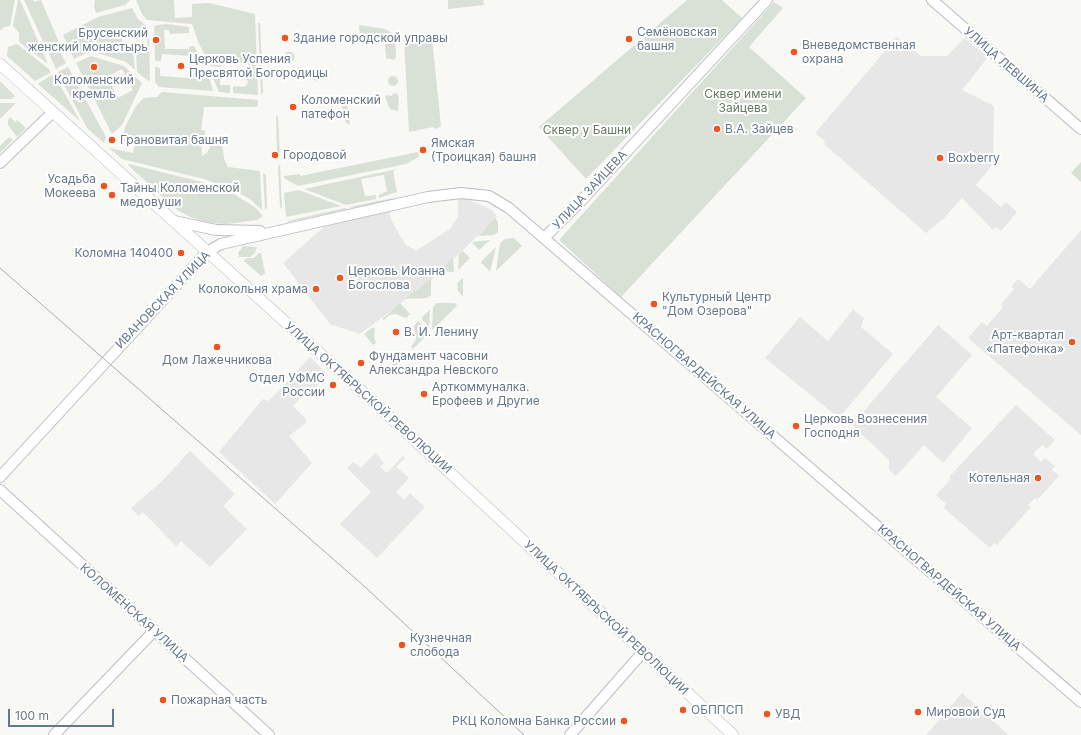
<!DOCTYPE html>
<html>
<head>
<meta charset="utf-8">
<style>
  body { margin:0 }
  #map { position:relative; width:1081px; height:735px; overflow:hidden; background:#f8f8f5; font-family:Inter,sans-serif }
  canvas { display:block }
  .scale { position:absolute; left:8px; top:709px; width:106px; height:18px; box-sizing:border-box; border:2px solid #657788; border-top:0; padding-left:5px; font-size:12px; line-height:14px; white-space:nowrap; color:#657788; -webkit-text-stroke:3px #fff; paint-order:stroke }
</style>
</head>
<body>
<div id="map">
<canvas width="1081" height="735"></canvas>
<div class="scale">100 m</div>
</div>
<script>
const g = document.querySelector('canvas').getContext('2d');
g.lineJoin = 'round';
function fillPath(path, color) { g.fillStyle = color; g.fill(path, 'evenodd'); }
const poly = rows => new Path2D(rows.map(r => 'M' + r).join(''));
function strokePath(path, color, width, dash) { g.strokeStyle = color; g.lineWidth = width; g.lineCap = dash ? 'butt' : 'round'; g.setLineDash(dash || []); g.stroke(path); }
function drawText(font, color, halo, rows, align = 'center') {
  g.font = font + ' Inter,sans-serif'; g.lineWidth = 4; g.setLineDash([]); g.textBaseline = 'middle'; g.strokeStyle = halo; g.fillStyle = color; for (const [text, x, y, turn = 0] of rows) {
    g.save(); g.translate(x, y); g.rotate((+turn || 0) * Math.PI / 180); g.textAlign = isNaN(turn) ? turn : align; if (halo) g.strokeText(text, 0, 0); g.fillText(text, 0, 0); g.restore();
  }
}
const built = poly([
  [897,37,921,56,947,56,964,38,988,57,962,90,994,106,993,164,976,185,1001,207,1006,202,1017,212,1001,231,996,227,993,230,962,198,942,220,926,233,824,144,825,141,817,135,816,132],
  [458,195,492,210,497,217,435,277,360,334,330,324,283,263,325,226,389,210,391,220,405,244,416,251,450,229,458,217],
  [1081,230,1081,435,968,338,982,322,987,326,1003,307,1001,304,1014,289,1012,286,1018,279,1030,289],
  [853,310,864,318,861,327,893,354,839,418,765,358,800,317,828,341],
  [938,325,972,355,936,397,972,428,943,463,924,445,896,476,889,470,889,460,852,425],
  [310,357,328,375,312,391,306,391,293,406,306,419,306,423,289,436,312,463,275,504,219,452,263,399,269,401],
  [1016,405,1055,440,1047,449,1042,445,1033,454,1041,462,1045,458,1055,466,1052,470,1059,476,1037,500,1035,498,1028,505,1031,507,997,545,994,543,990,548,944,508,946,504,936,495,951,479,949,477],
  [190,451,235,494,223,506,247,529,210,567,181,541,176,546,143,512,138,516,131,508,162,481],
  [375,453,384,463,380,467,387,473,403,456,405,458,396,467,409,478,396,492,404,500,410,493,425,507,377,558,340,524,371,492,347,468,353,462,361,468],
  [962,693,1009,735,926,735]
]);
const green = poly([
  [0,0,15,0,10,26,4,27,0,31],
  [18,0,20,0,48,64,19,42,19,32,13,26],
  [24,0,33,0,34,2,41,0,61,47,58,48,66,63,56,69],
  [95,0,130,0,125,5,96,13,94,7],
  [136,0,174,0,175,18,192,17,192,4,209,3,255,14,258,95,233,93,233,86,244,87,247,85,248,81,245,79,249,76,249,72,245,70,249,68,248,64,221,61,221,67,211,66,199,44,192,24,147,20,142,14],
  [448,0,483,0,484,5,448,9],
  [687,0,722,0,742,18,586,179,539,127],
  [774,2,783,8,749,47,806,98,621,297,559,240],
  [132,8,138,19,149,28,150,81,147,80,137,72,136,51,148,50,147,34,137,35,137,30,132,30,132,35,122,35,122,51,133,51,135,70,126,62,91,51,74,59,63,35,98,17],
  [258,23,260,23,263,93,261,95],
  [167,24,189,27,189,33,170,34,169,30,164,30,165,49,189,49,190,46,194,46,204,64,190,61,190,56,162,54,161,61,155,61,154,27,156,25],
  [359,25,385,29,395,35,396,57,394,60,386,58,385,42,381,36,360,36],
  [445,34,445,36,432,38,441,126,436,129,433,127,409,132,404,40,408,37],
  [17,44,50,70,50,73,35,81,7,56,8,47],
  '283.5 57a5.5 5.5 0 1 1 11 0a5.5 5.5 0 1 1-11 0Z',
  [91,56,124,66,142,83,122,125,112,134,76,63],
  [122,69,133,90,118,98,107,77],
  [68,67,106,137,104,143,87,128,60,77,58,72],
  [155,67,160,68,160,76,188,78,189,74,201,74,207,69,213,91,159,87,155,82],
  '313.5 77a4.5 4.5 0 1 1 9 0a4.5 4.5 0 1 1-9 0Z',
  [51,75,56,78,80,121,38,84],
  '388 81a5 5 0 1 1 10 0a5 5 0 1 1-10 0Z',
  [213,78,220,78,220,85,230,85,230,93,219,92],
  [0,81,15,96,12,99,0,99],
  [162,92,258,100,258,105,256,107,204,107,201,130,205,130,205,135,201,135,202,156,207,153,211,145,220,144,223,149,224,159,228,167,260,171,262,210,250,199,231,189,204,179,122,159,109,148,133,153,135,145,120,141,123,137,125,127,136,106,144,98,157,97],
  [394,93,398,94,399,98,398,111,390,109,385,97,387,95,391,96],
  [344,101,348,108,350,124,346,123,342,109,342,102],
  [0,103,16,103,0,119],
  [278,115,280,156,277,154,276,117],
  [10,117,15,122,17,120,26,128,17,137,8,125,8,120],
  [9,137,13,140,0,153,0,146],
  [418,152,419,157,406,164,298,186,284,178,284,176,300,174,300,176],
  [1081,162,1081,182,1071,173],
  [129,164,202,182,231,192,256,208,262,215,262,217,257,220,227,224,209,223,190,217,177,210,128,165],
  [280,164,282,209,280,207,278,167],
  [397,169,393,171,397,192,379,198,379,195,387,191,384,175,361,179,365,196,376,195,376,199,346,205,304,189],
  [263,173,266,175,267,208,265,210],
  [299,190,341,206,286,217,284,193],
  [393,198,392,200,354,208,349,207],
  [345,208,349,209,289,222,287,221],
  [495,218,498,222,498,232,494,235,478,236],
  [514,238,522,246,496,271,500,243,505,239],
  [490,240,479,250,472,242],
  [243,246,257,247,255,253,250,257,239,257,238,253],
  [496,247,490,272,481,262],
  [463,251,470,258,458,270,459,254],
  [259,253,261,253,265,273,261,276,244,261,246,258,254,258],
  [453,258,454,272,439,271],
  [463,278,463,297,458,291,457,283],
  [431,279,431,295,427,298,405,299],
  [400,303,410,314,406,318,396,314,389,315,384,320,382,319],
  [437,303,455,303,457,306,432,330,433,307],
  [430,310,429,327,421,318],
  [418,321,429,333,413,349,411,347,416,340,414,326],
  [373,327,375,329,374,337,376,343,373,345,364,334],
  [388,354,391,357,402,357,403,359,394,367,386,357]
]);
const secondary = poly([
  [932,0,1081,129],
  [0,163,52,113],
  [174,221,216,230,260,231],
  [544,238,581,201,767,0],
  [0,477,207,252,221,244,428,197,461,193,489,196,509,208,1081,702],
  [0,490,269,735],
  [54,735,154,631],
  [570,735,643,652]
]);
const primary = poly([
  [0,64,377,405,733,735]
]);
const tram = poly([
  [0,268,364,586,524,735]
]);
const markers = [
  [285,38,4,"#ef531e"],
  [629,39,4,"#ef531e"],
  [156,40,4,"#ef531e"],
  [794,52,4,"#ef531e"],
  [181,66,4,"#ef531e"],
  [94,67,4,"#ef531e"],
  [293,107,4,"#ef531e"],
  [717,129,4,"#ef531e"],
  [112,140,4,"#ef531e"],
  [423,150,4,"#ef531e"],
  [275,155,4,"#ef531e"],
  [940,158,4,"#ef531e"],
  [104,186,4,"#ef531e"],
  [112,195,4,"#ef531e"],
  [181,253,4,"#ef531e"],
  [340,278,4,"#ef531e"],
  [316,289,4,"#ef531e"],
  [654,304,4,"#ef531e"],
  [396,332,4,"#ef531e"],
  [1072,342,4,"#ef531e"],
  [217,347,4,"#ef531e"],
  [361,363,4,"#ef531e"],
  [333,385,4,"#ef531e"],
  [424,394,4,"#ef531e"],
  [796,426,4,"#ef531e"],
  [1038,478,4,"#ef531e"],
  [402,645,4,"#ef531e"],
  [163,700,4,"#ef531e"],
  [683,710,4,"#ef531e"],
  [918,712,4,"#ef531e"],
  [767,714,4,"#ef531e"],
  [624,721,4,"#ef531e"]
];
const poiNames = [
  ["Семёновская",637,32],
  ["башня",637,46],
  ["Брусенский",148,33,"right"],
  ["женский монастырь",148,47,"right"],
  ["Здание городской управы",293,38],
  ["Вневедомственная",802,45],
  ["охрана",802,59],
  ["Церковь Успения",189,59],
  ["Пресвятой Богородицы",189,73],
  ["Коломенский",94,80,"center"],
  ["кремль",94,94,"center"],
  ["Коломенский",301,100],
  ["патефон",301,114],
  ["В.А. Зайцев",725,129],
  ["Грановитая башня",120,140],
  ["Ямская",431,143],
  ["(Троицкая) башня",431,157],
  ["Городовой",283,155],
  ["Boxberry",948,158],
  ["Усадьба",96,179,"right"],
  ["Мокеева",96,193,"right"],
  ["Тайны Коломенской",120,188],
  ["медовуши",120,202],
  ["Коломна 140400",173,253,"right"],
  ["Церковь Иоанна",348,271],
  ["Богослова",348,285],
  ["Колокольня храма",308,289,"right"],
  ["Культурный Центр",662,297],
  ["\"Дом Озерова\"",662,311],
  ["В. И. Ленину",404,332],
  ["Арт-квартал",1064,335,"right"],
  ["«Патефонка»",1064,349,"right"],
  ["Фундамент часовни",369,356],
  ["Александра Невского",369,370],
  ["Дом Лажечникова",217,360,"center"],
  ["Отдел УФМС",325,378,"right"],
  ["России",325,392,"right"],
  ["Арткоммуналка.",432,387],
  ["Ерофеев и Другие",432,401],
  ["Церковь Вознесения",804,419],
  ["Господня",804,433],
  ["Котельная",1030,478,"right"],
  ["Кузнечная",410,638],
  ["слобода",410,652],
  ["Пожарная часть",171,700],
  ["ОБППСП",691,710],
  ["Мировой Суд",926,712],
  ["УВД",775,714],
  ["РКЦ Коломна Банка России",616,721,"right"]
];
const streetNames = [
  ["УЛИЦА ЛЕВШИНА",1006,65,41],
  ["УЛИЦА ЗАЙЦЕВА",590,190,-47],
  ["ИВАНОВСКАЯ УЛИЦА",163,300,-46],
  ["КРАСНОГВАРДЕЙСКАЯ УЛИЦА",704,376,41],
  ["УЛИЦА ОКТЯБРЬСКОЙ РЕВОЛЮЦИИ",368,398,42],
  ["КРАСНОГВАРДЕЙСКАЯ УЛИЦА",949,588,41],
  ["КОЛОМЕНСКАЯ УЛИЦА",134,613,42],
  ["УЛИЦА ОКТЯБРЬСКОЙ РЕВОЛЮЦИИ",606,618,43]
];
const parkNames = [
  ["Сквер имени",743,94],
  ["Зайцева",743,108],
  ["Сквер у Башни",587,130]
];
fillPath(built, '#e6e7e6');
fillPath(green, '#d9e0d5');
strokePath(secondary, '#b9bec3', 12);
strokePath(primary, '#babec2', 12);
strokePath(secondary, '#fff', 10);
strokePath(primary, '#fff', 11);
strokePath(tram, '#a7adb3', 1);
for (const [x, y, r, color] of markers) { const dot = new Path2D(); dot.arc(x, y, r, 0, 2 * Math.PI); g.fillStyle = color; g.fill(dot); strokePath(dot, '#fff', 1.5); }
drawText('12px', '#657788', '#fff', poiNames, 'left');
drawText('12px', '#657788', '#fff', streetNames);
drawText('12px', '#657960', '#fff', parkNames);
</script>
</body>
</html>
